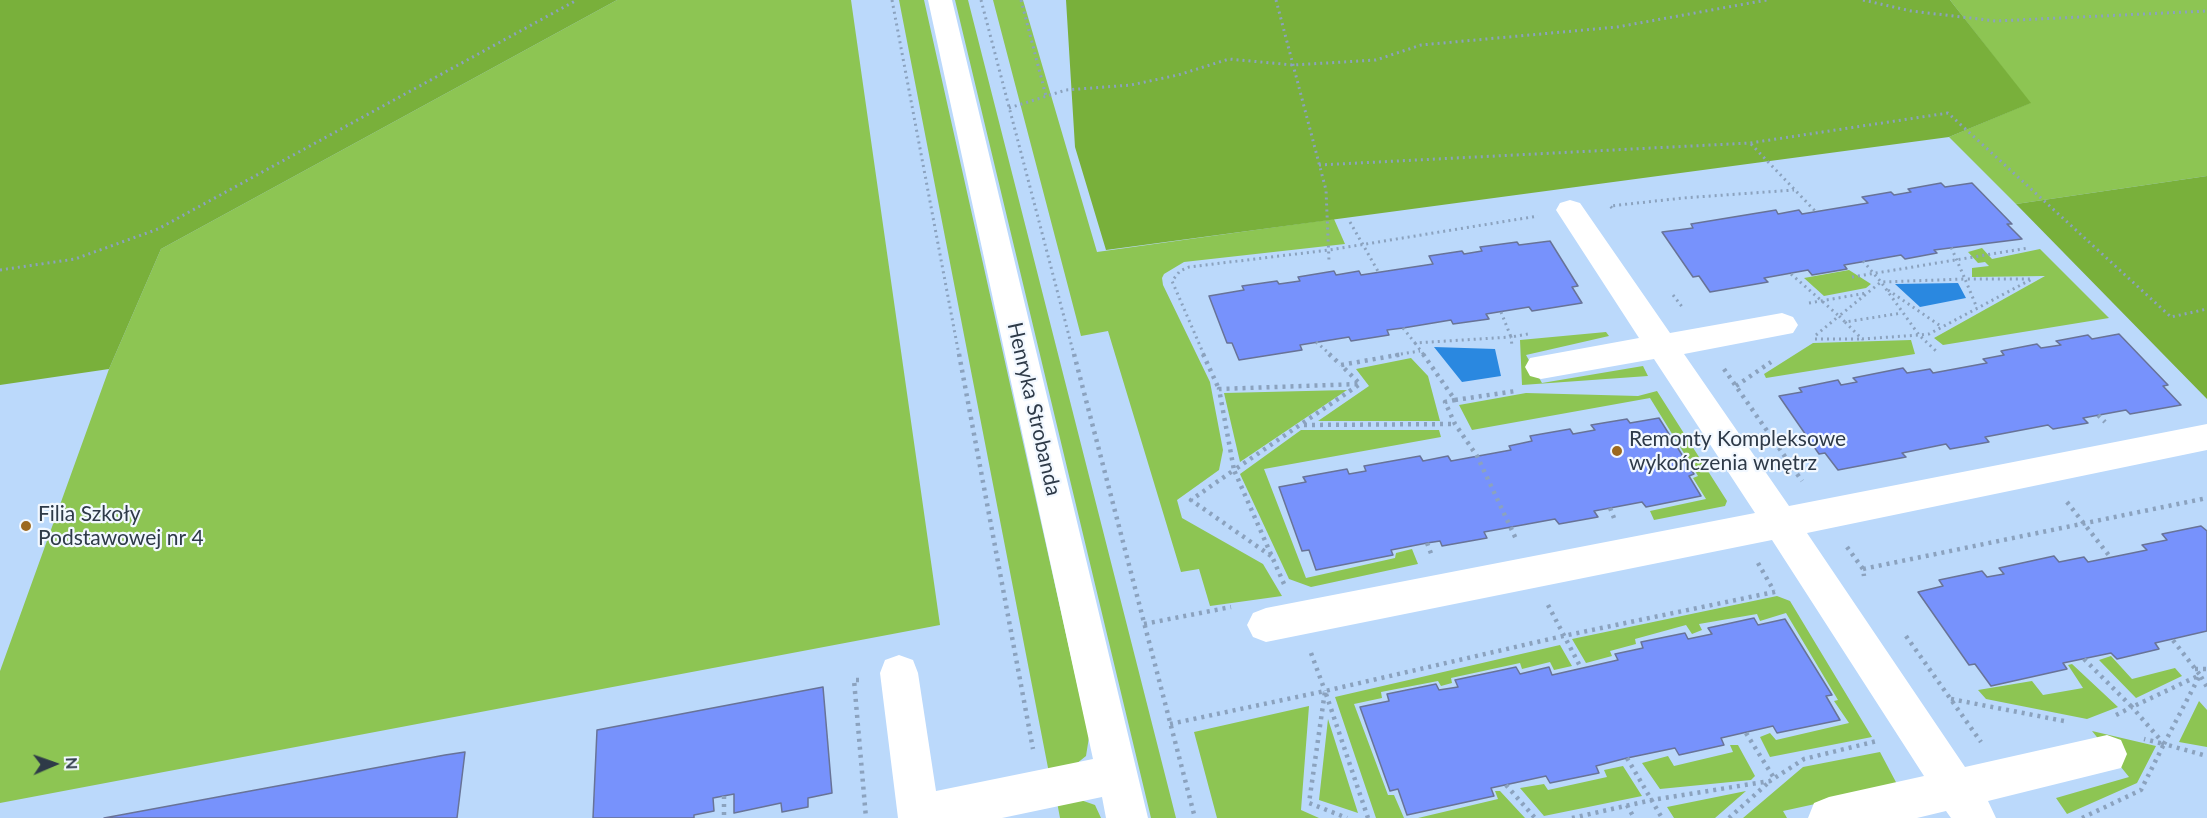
<!DOCTYPE html>
<html>
<head>
<meta charset="utf-8">
<style>
  body { margin:0 }
  #map { position:relative; width:2207px; height:818px; overflow:hidden; background:#bbd9fb; font-family:Lato,sans-serif }
  canvas { display:block }
  .north { position:absolute; left:24px; top:734px; width:60px; height:60px; -webkit-text-stroke:4px #f2f8ff; paint-order:stroke; rotate:88deg; font-size:16px; font-weight:700; line-height:24px; text-align:center; color:#2e3a48 }
  .north::after { content:''; display:block; margin:auto; width:21px; height:27px; background:#2e3a48; clip-path:polygon(50% 0,100% 100%,50% 72%,0 100%) }
</style>
</head>
<body>
<div id="map">
<canvas width="2207" height="818"></canvas>
<div class="north">N</div>
</div>
<script>
const g = document.querySelector('canvas').getContext('2d');
g.lineJoin = 'round';
function fillPath(path, color) { g.fillStyle = color; g.fill(path, 'evenodd'); }
const poly = rows => new Path2D(rows.map(r => 'M' + r).join(''));
function strokePath(path, color, width, dash) { g.strokeStyle = color; g.lineWidth = width; g.lineCap = dash ? 'butt' : 'round'; g.setLineDash(dash || []); g.stroke(path); }
function drawText(font, color, halo, rows, align = 'center') {
  g.font = font + ' Lato,sans-serif'; g.lineWidth = 4.5; g.setLineDash([]); g.textBaseline = 'middle'; g.strokeStyle = halo; g.fillStyle = color; for (const [text, x, y, turn = 0] of rows) {
    g.save(); g.translate(x, y); g.rotate((+turn || 0) * Math.PI / 180); g.textAlign = isNaN(turn) ? turn : align; if (halo) g.strokeText(text, 0, 0); g.fillText(text, 0, 0); g.restore();
  }
}
const green = poly([
  [617,0,851,0,940,625,0,803,0,671,109,369,161,249],
  [899,0,924,0,1089,737,1086,756,1071,768,1049,773],
  [955,0,968,0,1176,818,1151,818],
  [993,0,1023,0,1097,252,1334,219,1345,244,1184,262,1164,274,1162,278,1163,285,1210,382,1223,450,1219,470,1177,500,1182,518,1263,564,1282,596,1210,606,1199,569,1181,572,1108,331,1081,336],
  [1950,0,2207,0,2207,176,2016,204,1949,137,2030,103],
  [1982,248,1992,259,2040,249,2109,318,1943,345,1934,338,2045,276,1972,277,1972,268,1989,266,1985,262,1978,263,1968,252],
  [1849,270,1871,284,1866,288,1824,296,1804,278],
  [1606,332,1609,336,1526,355,1542,383,1643,366,1648,376,1522,385,1520,340],
  [1911,340,1915,354,1766,378,1764,374,1813,343],
  [1411,358,1428,376,1440,421,1318,421,1369,386,1356,369],
  [1347,390,1240,462,1224,393],
  [1657,391,1727,501,1725,506,1654,520,1650,511,1706,499,1693,478,1698,476,1650,398,1472,430,1459,405,1526,393,1638,396],
  [1301,430,1439,430,1441,437,1264,469,1306,578,1395,558,1396,553,1412,549,1418,564,1311,587,1289,579,1240,474],
  [1777,596,1790,601,1872,737,1770,757,1760,737,1770,733,1776,740,1849,723,1834,701,1838,700,1786,613,1760,621,1757,614,1699,624,1702,630,1692,634,1686,625,1635,639,1636,644,1610,651,1612,656,1586,663,1572,639],
  [1560,645,1572,666,1554,670,1550,662,1522,669,1520,663,1451,678,1452,683,1441,686,1438,681,1381,692,1382,698,1354,704,1388,795,1394,795,1404,818,1376,818,1335,697],
  [2111,656,2132,679,2175,668,2182,676,2136,698,2099,660],
  [2072,664,2118,707,2087,719,1986,699,1978,690,2032,681,2043,695,2083,688,2068,665],
  [2199,701,2207,710,2207,747,2179,742],
  [1309,706,1301,810,1319,818,1217,818,1194,732],
  [1328,719,1358,813,1319,800],
  [2092,731,2156,746,2137,783,2067,814,2056,798,2129,777],
  [1730,745,1738,745,1755,776,1751,780,1660,789,1642,763,1668,756,1674,766,1733,752],
  [1880,752,1898,786,1783,811,1787,818,1743,818,1803,767],
  [1623,766,1642,796,1544,816,1520,788,1544,784,1548,790,1607,777,1604,770],
  [1495,791,1500,791,1525,818,1418,818,1498,799],
  [1746,791,1715,818,1674,818,1667,807],
  [1075,798,1095,805,1101,818,1060,818,1057,802]
]);
const forest = poly([
  [0,0,617,0,161,249,109,369,0,385],
  [1066,0,1950,0,2031,103,1949,137,1106,250,1075,147],
  [2207,176,2207,399,2016,204]
]);
const water = poly([
  [1958,283,1966,298,1920,307,1895,284],
  [1434,347,1495,349,1501,376,1462,382]
]);
const building = poly([
  [1941,183,1945,187,1972,183,2012,224,2007,224,2022,239,1934,250,1937,253,1905,259,1901,255,1844,265,1847,269,1812,275,1808,270,1764,278,1768,282,1710,292,1699,276,1693,277,1662,232,1693,228,1691,224,1776,210,1778,214,1799,210,1802,214,1868,203,1862,197,1891,192,1894,195,1911,192,1908,189,1941,183],
  [1550,241,1578,286,1572,287,1582,303,1532,311,1529,307,1486,314,1489,319,1453,324,1451,320,1403,328,1387,330,1389,335,1351,341,1349,337,1300,345,1302,350,1239,360,1232,343,1227,343,1209,296,1244,290,1242,286,1277,281,1279,284,1300,281,1298,277,1334,271,1336,275,1359,271,1361,275,1433,264,1429,256,1462,251,1464,254,1482,251,1480,247,1517,242,1519,245,1550,241],
  [2119,334,2168,385,2163,386,2181,405,2130,414,2126,410,2083,418,2088,423,2053,429,2048,425,1985,437,1989,442,1950,449,1946,444,1902,453,1906,457,1838,470,1825,453,1819,454,1779,396,1802,392,1799,388,1838,380,1841,385,1857,382,1853,378,1903,368,1907,373,1930,369,1933,373,1987,363,1983,359,2004,355,2001,351,2037,344,2041,348,2061,345,2056,341,2088,335,2092,339,2119,334],
  [1659,418,1694,474,1689,476,1701,496,1646,507,1642,502,1594,511,1598,517,1559,524,1555,519,1484,532,1487,538,1442,546,1440,541,1427,543,1391,550,1393,555,1316,570,1309,550,1302,551,1279,487,1306,482,1303,477,1347,469,1349,474,1366,471,1364,466,1420,456,1423,461,1448,456,1451,461,1511,450,1509,446,1532,441,1530,436,1570,429,1573,434,1595,430,1591,425,1627,419,1630,423,1659,418],
  [2201,526,2207,531,2207,631,2155,643,2159,649,2117,659,2111,653,2063,663,2067,669,1991,686,1975,664,1969,665,1918,592,1943,586,1939,580,1982,571,1987,577,2004,574,1999,568,2054,556,2059,562,2084,557,2088,562,2147,550,2142,545,2167,540,2162,534,2201,526],
  [1754,618,1758,625,1785,619,1832,695,1826,696,1840,720,1777,733,1773,726,1721,738,1724,745,1679,755,1675,748,1627,758,1596,766,1599,773,1550,783,1546,776,1491,788,1494,796,1407,815,1398,789,1390,791,1360,707,1389,701,1387,694,1436,684,1439,690,1458,687,1455,680,1516,667,1520,674,1549,667,1552,675,1618,660,1615,654,1643,648,1641,642,1685,633,1688,639,1712,634,1708,628,1754,618],
  [823,687,832,793,808,798,808,807,782,812,781,803,734,813,734,794,713,798,714,811,694,815,694,818,593,818,597,730,823,687],
  [465,752,457,818,104,818,445,755,465,752]
]);
const pathFar1 = poly([
  [892,0,959,355],
  [981,0,1074,355],
  [1021,0,1046,96],
  [1276,0,1326,190,1329,261],
  [1863,0,1911,11,1996,21,2207,11],
  [1009,108,1066,90,1131,85,1178,75,1229,59,1293,65,1376,60,1421,45,1617,27,1767,0],
  [1751,144,1816,212],
  [1319,165,1750,143,1948,113,2171,317,2207,309],
  [1612,208,1610,206,1683,198,1794,190],
  [1350,222,1379,273],
  [1863,261,1881,282,1965,279,1951,247],
  [0,270,75,259,158,229,577,0],
  [1791,274,1839,316,1881,282,1919,335,1929,334,2032,279,1965,279,1977,308],
  [1852,277,2028,248],
  [1888,290,1942,327],
  [1673,295,1683,308],
  [1809,303,1867,293],
  [1501,312,1511,337,1528,334],
  [1845,322,1862,339,1919,335,1936,351],
  [1403,328,1415,343,1511,337,1512,346],
  [1816,335,1839,316,1845,322,1902,313],
  [1815,339,1861,339],
  [1316,342,1331,355],
  [1415,343,1424,355],
  [1204,355,1172,281,1180,271,1189,267,1329,250,1538,216],
  [1395,355,1420,351]
]);
const path = poly([
  [959,354,1033,749],
  [1074,354,1195,818],
  [1203,354,1219,389],
  [1329,354,1341,365],
  [1423,354,1455,400,1516,391],
  [1724,369,1802,481],
  [1736,386,1771,362],
  [1455,400,1445,402,1455,424,1477,456,1516,539],
  [2098,415,2105,422],
  [1304,425,1455,424],
  [2067,502,2111,558],
  [1610,508,1614,518],
  [1427,543,1432,556],
  [1847,547,1863,569,1864,576],
  [1271,556,1191,500,1234,470,1219,389,1359,384],
  [1758,563,1774,591],
  [1863,569,2207,498],
  [1284,584,1234,470,1360,384,1341,365,1403,354],
  [1548,605,1581,668],
  [1144,624,1231,607],
  [1906,636,1981,742],
  [1311,653,1325,691],
  [2084,659,2132,707,2200,675,2172,639],
  [2195,669,2207,669],
  [859,680,854,680,866,818],
  [1951,699,2064,721],
  [2116,715,2132,707,2164,744,2207,756],
  [1170,724,1325,691,1309,803,1347,818],
  [1746,733,1774,778],
  [2164,744,2200,675,2207,687],
  [1627,758,1662,818],
  [1506,785,1535,818],
  [724,796,724,818],
  [1627,805,1634,818],
  [1368,818,1325,691,1563,636,1779,591],
  [1572,818,1652,800,1770,781,1804,759,1877,741],
  [1729,818,1768,783],
  [2082,818,2141,790,2164,744,2144,739]
]);
const street = poly([
  [928,0,952,0,1148,818,1106,818,1102,797,1002,818,898,818,880,673,885,660,899,655,913,660,918,673,936,791,1093,759,928,0],
  [1570,200,1580,203,1670,333,1782,313,1793,317,1798,325,1793,333,1684,354,1789,506,2207,424,2207,450,1807,533,1965,767,2107,735,2121,740,2127,754,2121,768,1988,801,1996,818,1951,818,1946,811,1917,818,1808,818,1814,803,1829,797,1924,776,1772,540,1266,642,1253,637,1247,625,1253,613,1266,608,1755,513,1654,359,1541,379,1530,376,1525,367,1530,358,1639,338,1556,210,1560,203,1570,200]
]);
const markers = [
  [1617,451,6,"#9c691f"],
  [26,526,6,"#9c691f"]
];
const streetNames = [
  ["Henryka Strobanda",1034,409,77]
];
const poiNames = [
  ["Remonty Kompleksowe",1629,439],
  ["wykończenia wnętrz",1629,463],
  ["Filia Szkoły",38,514],
  ["Podstawowej nr 4",38,538]
];
fillPath(green, '#8dc553');
fillPath(forest, '#79b03b');
fillPath(water, '#2a88e0');
fillPath(building, '#7792fc');
strokePath(building, '#687397', 1.5);
strokePath(pathFar1, '#8ba2be', 3, [2, 4]);
strokePath(path, '#8ba2be', 4.5, [3, 5]);
fillPath(street, '#fff');
for (const [x, y, r, color] of markers) { const dot = new Path2D(); dot.arc(x, y, r, 0, 2 * Math.PI); g.fillStyle = color; g.fill(dot); strokePath(dot, '#f2f8ff', 2); }
drawText('21px', '#2e3a48', '#f2f8ff', streetNames);
drawText('21px', '#2e3a48', '#f2f8ff', poiNames, 'left');
</script>
</body>
</html>
